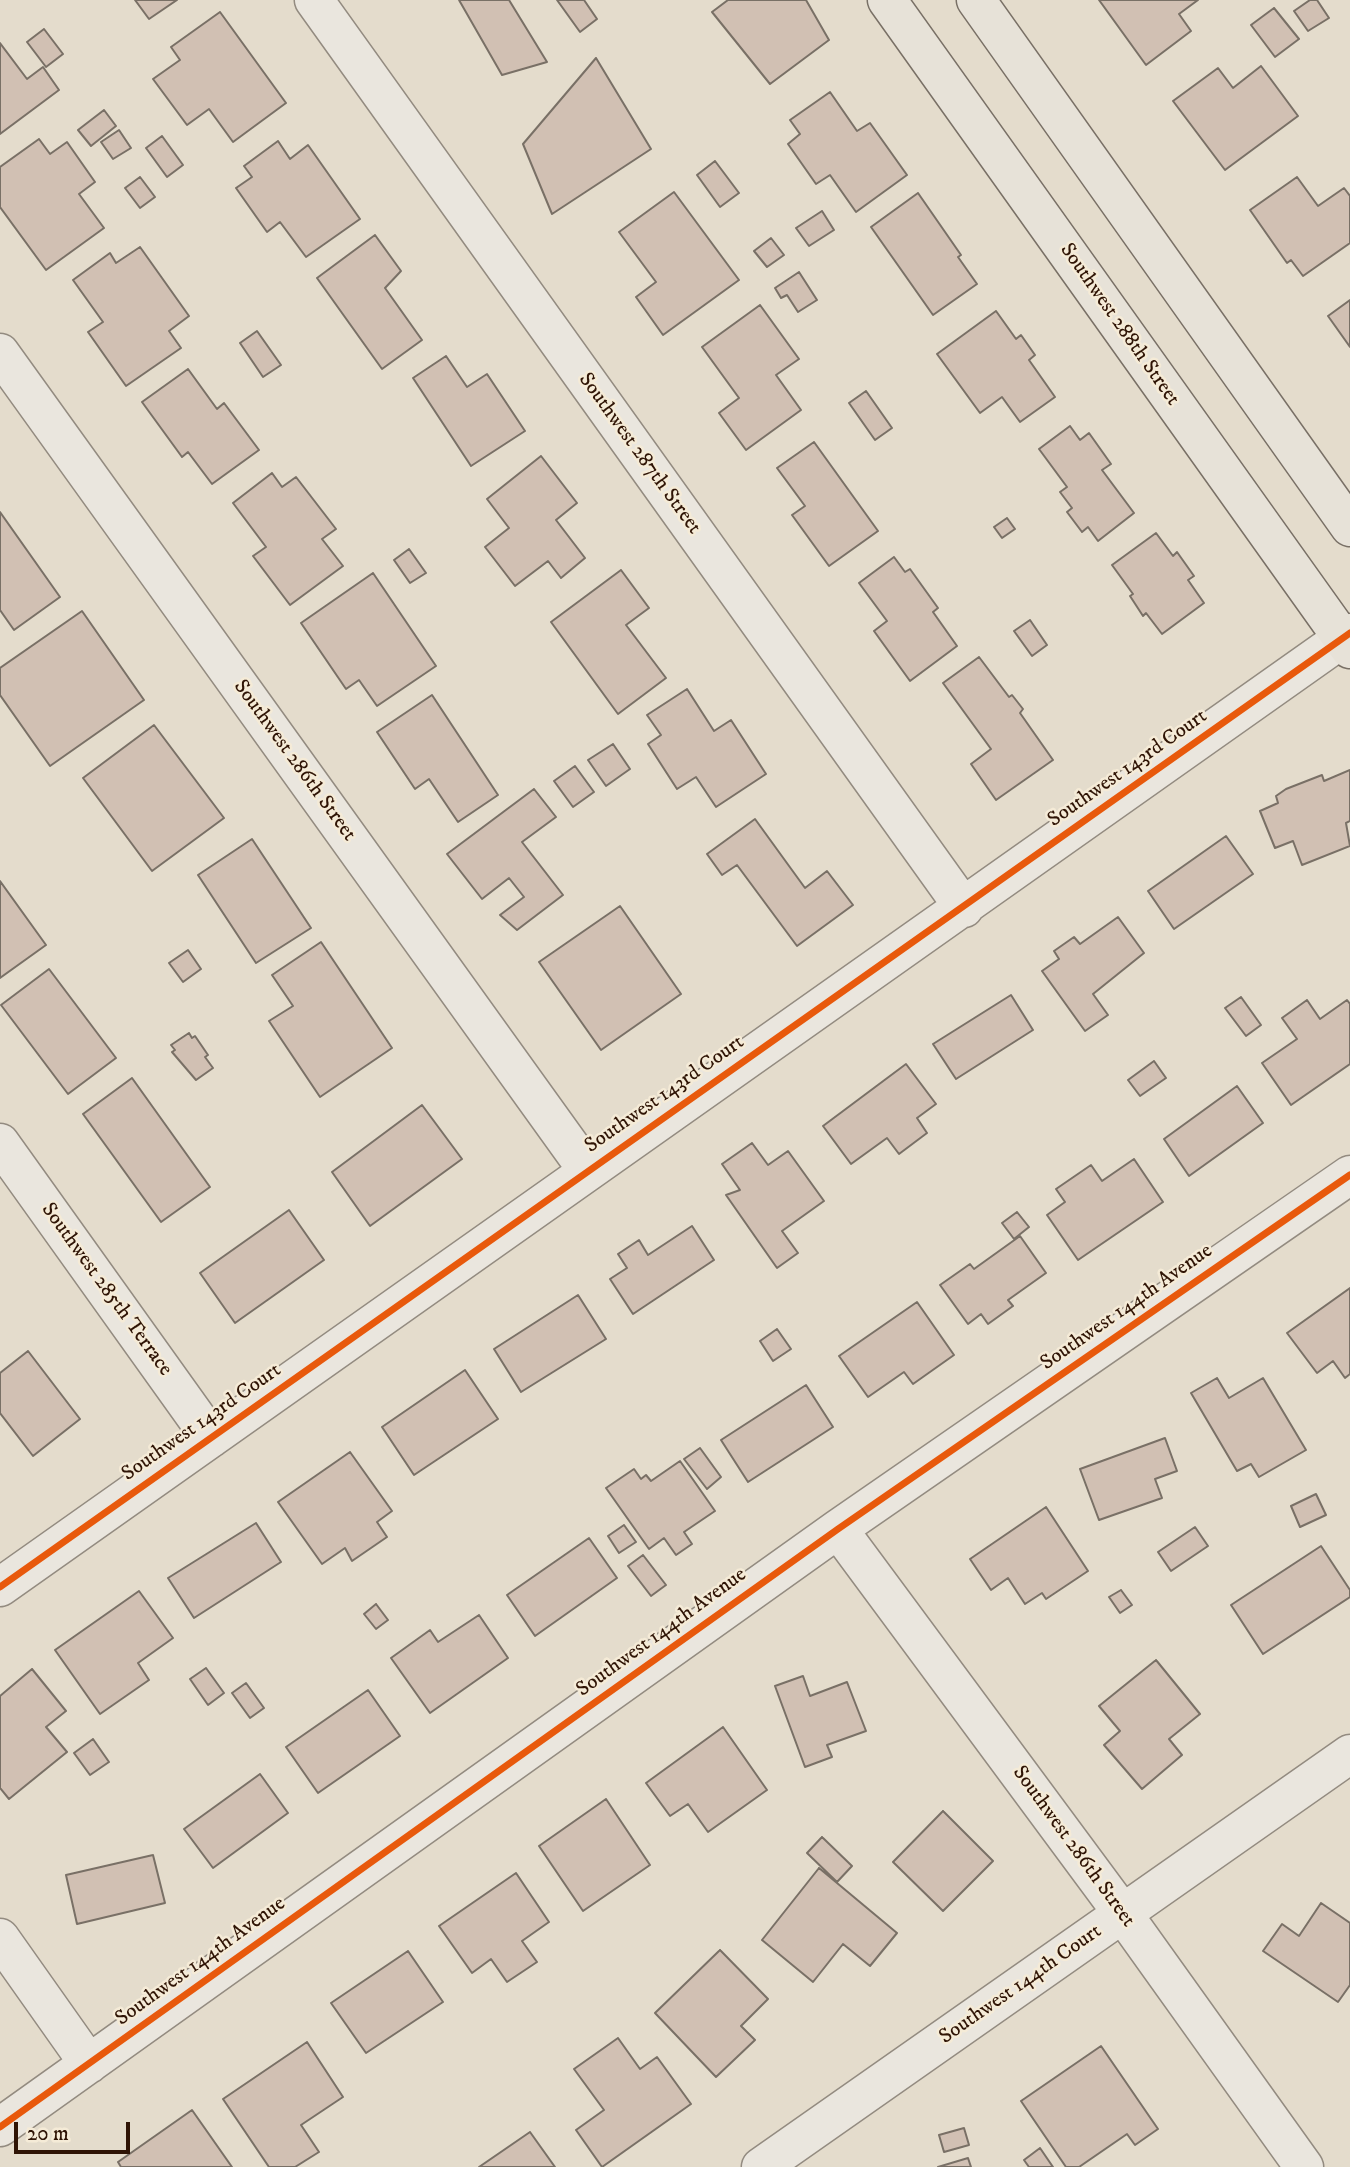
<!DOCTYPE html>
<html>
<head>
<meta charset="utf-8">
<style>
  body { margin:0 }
  #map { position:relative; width:1350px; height:2167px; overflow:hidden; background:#e4dccc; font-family:"IM FELL DW Pica",serif }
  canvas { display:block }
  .scale { position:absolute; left:14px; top:2122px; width:116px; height:32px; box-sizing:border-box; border:4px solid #2f1405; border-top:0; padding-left:9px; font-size:21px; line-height:24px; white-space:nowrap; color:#2f1405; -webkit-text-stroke:5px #f5ebd7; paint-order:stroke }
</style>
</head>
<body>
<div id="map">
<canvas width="1350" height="2167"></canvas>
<div class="scale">20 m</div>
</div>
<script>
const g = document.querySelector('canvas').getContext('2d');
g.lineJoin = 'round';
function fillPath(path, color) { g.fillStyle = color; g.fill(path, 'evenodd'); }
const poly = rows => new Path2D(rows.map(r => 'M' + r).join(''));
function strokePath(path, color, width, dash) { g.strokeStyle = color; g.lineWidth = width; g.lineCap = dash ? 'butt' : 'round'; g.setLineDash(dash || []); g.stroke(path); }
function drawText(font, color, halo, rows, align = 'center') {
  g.font = font + ' "IM FELL DW Pica",serif'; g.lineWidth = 5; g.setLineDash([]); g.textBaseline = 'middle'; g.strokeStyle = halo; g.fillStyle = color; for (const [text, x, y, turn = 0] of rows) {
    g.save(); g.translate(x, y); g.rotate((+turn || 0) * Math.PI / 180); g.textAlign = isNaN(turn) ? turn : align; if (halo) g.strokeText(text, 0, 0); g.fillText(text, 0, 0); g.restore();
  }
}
const building = poly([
  [135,0,177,0,149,19,135,0],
  [459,0,509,0,547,62,502,75,459,0],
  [557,0,584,0,597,19,580,32,557,0],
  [728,0,806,0,829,40,770,84,712,12,728,0],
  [1099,0,1198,0,1179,14,1191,31,1146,65,1099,0],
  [1310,0,1317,0,1329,18,1308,31,1294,11,1310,0],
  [1274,8,1299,39,1275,57,1251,25,1274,8],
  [220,12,286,103,233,142,209,109,187,125,153,79,180,60,171,47,220,12],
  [44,29,63,54,46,67,27,42,44,29],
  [0,43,27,79,43,67,59,90,0,134,0,43],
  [596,58,651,149,552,214,523,144,596,58],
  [1261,66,1298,116,1225,170,1173,101,1218,68,1233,88,1261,66],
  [830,92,857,131,870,123,907,175,856,212,830,175,816,184,788,144,800,134,790,120,830,92],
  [104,110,116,126,91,146,78,130,104,110],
  [119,130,131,148,113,159,101,142,119,130],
  [162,136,183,165,167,177,146,148,162,136],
  [39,139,50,154,67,142,95,182,79,194,104,228,46,270,0,207,0,167,39,139],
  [278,141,290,159,308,145,360,219,306,257,280,222,267,232,236,188,252,177,244,166,278,141],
  [715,161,739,193,720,207,697,175,715,161],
  [140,177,155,197,140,208,125,188,140,177],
  [1297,177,1318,206,1344,188,1350,196,1350,243,1303,276,1291,260,1287,263,1250,210,1297,177],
  [674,192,739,280,663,335,636,297,656,282,619,232,674,192],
  [918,193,961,255,958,257,977,284,933,315,871,227,918,193],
  [822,211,834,230,809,246,796,228,822,211],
  [375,235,401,271,385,288,422,340,382,369,317,278,375,235],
  [771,238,784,255,767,267,754,251,771,238],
  [140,247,189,316,169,331,181,348,126,386,88,332,103,322,73,280,110,253,116,263,140,247],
  [799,272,817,300,798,312,787,295,781,298,775,288,799,272],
  [1350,300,1350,347,1328,316,1350,300],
  [760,305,799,359,776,375,801,410,746,450,719,413,739,398,702,347,760,305],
  [996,311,1016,339,1021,335,1035,355,1029,360,1055,397,1020,422,1002,397,980,413,937,354,996,311],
  [257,331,281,365,263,377,240,343,257,331],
  [446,356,467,387,487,374,525,431,471,466,413,378,446,356],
  [188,369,217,409,224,403,259,450,212,484,188,452,182,457,142,402,188,369],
  [866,391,892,428,875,440,849,403,866,391],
  [1070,426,1080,440,1089,433,1111,464,1102,470,1134,513,1098,541,1088,527,1082,532,1067,512,1072,508,1060,492,1067,487,1039,449,1070,426],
  [814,442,878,531,829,566,792,515,805,506,777,468,814,442],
  [541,456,577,503,556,520,585,558,561,578,548,561,515,586,485,547,509,528,487,499,541,456],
  [272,473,282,487,296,477,336,529,322,539,343,566,290,605,253,556,266,547,233,503,272,473],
  [0,512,60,597,14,630,0,610,0,512],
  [1007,518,1015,529,1002,538,994,527,1007,518],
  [1156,533,1173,556,1177,552,1194,576,1188,580,1204,603,1162,634,1146,613,1143,616,1130,596,1133,594,1112,565,1156,533],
  [409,549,426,573,410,583,394,560,409,549],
  [894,557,905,572,910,569,938,608,933,612,957,646,910,681,874,631,887,621,859,583,894,557],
  [621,570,649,608,626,625,666,678,618,714,551,622,621,570],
  [373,573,436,666,377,706,359,680,346,689,301,623,373,573],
  [82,611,144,700,50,766,0,695,0,668,82,611],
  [1030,620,1047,645,1032,656,1014,631,1030,620],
  [979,657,1009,697,1012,695,1023,709,1020,713,1053,760,996,800,971,764,991,749,943,683,979,657],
  [687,689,714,731,731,720,766,774,716,807,696,777,677,789,648,744,661,735,647,715,687,689],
  [432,695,498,795,458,822,429,779,415,789,377,732,432,695],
  [154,725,224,818,152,871,83,778,154,725],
  [613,744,630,769,606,786,588,760,613,744],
  [575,766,594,792,573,807,554,781,575,766],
  [1350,770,1350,821,1346,823,1350,846,1302,865,1293,841,1275,848,1260,811,1278,803,1276,796,1286,789,1322,775,1324,781,1350,770],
  [534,789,556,817,522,842,563,895,517,930,500,915,524,897,509,878,482,899,447,854,534,789],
  [755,819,805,888,827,871,853,905,797,946,737,865,722,875,707,854,755,819],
  [1226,836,1253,874,1174,929,1148,891,1226,836],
  [252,839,311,928,256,963,198,875,252,839],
  [0,881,46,945,0,978,0,881],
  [620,906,681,994,601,1050,539,962,620,906],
  [1118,917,1144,953,1093,994,1108,1015,1085,1031,1042,971,1059,959,1054,951,1074,937,1080,944,1118,917],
  [321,942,392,1048,320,1097,269,1021,293,1006,272,975,321,942],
  [188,950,201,969,183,982,169,963,188,950],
  [49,969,116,1058,68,1094,1,1005,49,969],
  [1011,995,1033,1030,956,1079,933,1044,1011,995],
  [1241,997,1261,1025,1246,1036,1225,1008,1241,997],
  [1307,1000,1320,1019,1347,1000,1350,1004,1350,1064,1291,1105,1262,1063,1297,1039,1282,1018,1307,1000],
  [189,1033,192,1038,195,1036,208,1055,205,1057,213,1068,196,1080,172,1052,175,1050,171,1045,189,1033],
  [1154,1061,1166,1078,1140,1096,1128,1080,1154,1061],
  [906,1064,936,1104,917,1118,927,1133,899,1154,887,1138,851,1164,823,1126,906,1064],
  [132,1078,210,1187,161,1222,83,1114,132,1078],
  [1237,1086,1263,1123,1189,1176,1164,1139,1237,1086],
  [422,1105,462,1159,370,1226,332,1172,422,1105],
  [752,1143,768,1165,788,1151,824,1201,782,1231,798,1253,777,1268,726,1195,740,1190,722,1164,752,1143],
  [1134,1159,1163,1202,1078,1260,1047,1215,1065,1202,1056,1189,1091,1165,1102,1181,1134,1159],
  [289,1210,324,1260,235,1323,200,1273,289,1210],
  [1017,1212,1029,1227,1014,1239,1002,1223,1017,1212],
  [692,1226,714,1260,633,1314,610,1279,627,1268,618,1254,639,1240,648,1255,692,1226],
  [1020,1236,1046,1273,1008,1300,1013,1306,988,1324,981,1314,968,1324,940,1285,970,1264,974,1269,1020,1236],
  [1350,1288,1350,1374,1345,1378,1333,1361,1317,1373,1287,1333,1350,1288],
  [578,1295,606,1339,521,1392,494,1349,578,1295],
  [917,1302,954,1355,913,1384,904,1372,868,1397,839,1356,917,1302],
  [777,1329,791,1349,773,1361,760,1341,777,1329],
  [28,1351,80,1419,33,1456,0,1413,0,1373,28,1351],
  [465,1370,498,1419,414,1475,382,1427,465,1370],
  [1217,1378,1229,1398,1263,1378,1306,1450,1259,1477,1251,1464,1237,1471,1191,1393,1217,1378],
  [806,1385,833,1427,748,1482,721,1440,806,1385],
  [1165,1438,1177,1471,1155,1479,1162,1498,1099,1520,1080,1469,1165,1438],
  [700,1448,721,1477,707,1489,684,1459,700,1448],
  [350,1452,392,1511,377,1522,387,1537,352,1561,345,1548,322,1564,278,1502,350,1452],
  [680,1461,715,1511,684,1532,692,1544,676,1555,664,1538,649,1549,606,1488,634,1469,641,1479,646,1475,651,1481,680,1461],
  [1316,1494,1326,1515,1300,1527,1291,1506,1316,1494],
  [1046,1507,1088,1571,1046,1599,1042,1593,1025,1604,1008,1578,991,1590,970,1559,1046,1507],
  [256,1523,281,1562,194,1618,168,1578,256,1523],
  [624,1525,636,1542,619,1553,608,1536,624,1525],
  [1195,1527,1208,1546,1171,1571,1158,1552,1195,1527],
  [589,1538,617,1578,535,1636,507,1595,589,1538],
  [1321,1546,1350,1590,1350,1597,1263,1654,1231,1605,1321,1546],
  [643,1555,666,1585,651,1596,628,1566,643,1555],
  [1121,1590,1132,1605,1120,1613,1109,1597,1121,1590],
  [139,1591,173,1638,138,1663,149,1680,100,1714,55,1650,139,1591],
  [376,1604,388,1620,376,1629,364,1614,376,1604],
  [479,1615,508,1658,430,1713,391,1658,430,1630,438,1642,479,1615],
  [1156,1660,1200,1714,1169,1739,1182,1755,1142,1789,1104,1745,1120,1731,1099,1706,1156,1660],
  [206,1668,224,1693,208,1705,190,1679,206,1668],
  [32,1669,66,1711,46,1727,67,1752,9,1799,0,1788,0,1696,32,1669],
  [803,1676,810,1696,847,1682,866,1731,827,1745,832,1757,805,1767,775,1686,803,1676],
  [246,1683,264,1708,250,1718,232,1693,246,1683],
  [368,1690,400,1736,318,1793,286,1747,368,1690],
  [723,1727,767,1790,708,1832,688,1804,670,1816,646,1783,723,1727],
  [93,1739,109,1762,90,1775,74,1753,93,1739],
  [260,1774,288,1813,213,1868,184,1829,260,1774],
  [606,1799,650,1865,583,1911,539,1846,606,1799],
  [943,1811,993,1861,943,1911,893,1862,943,1811],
  [822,1837,852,1866,837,1882,807,1853,822,1837],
  [153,1855,165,1903,77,1924,66,1875,153,1855],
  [819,1868,897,1933,870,1966,843,1944,813,1982,762,1940,819,1868],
  [516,1873,549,1922,522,1941,537,1962,507,1982,491,1959,472,1973,439,1926,516,1873],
  [1321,1903,1350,1923,1350,1985,1338,2002,1263,1951,1282,1924,1299,1936,1321,1903],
  [720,1950,768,1999,741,2026,755,2040,716,2077,655,2013,720,1950],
  [408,1951,443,2002,366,2053,331,2003,408,1951],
  [618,2038,640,2069,657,2057,691,2104,602,2167,576,2130,604,2110,574,2069,618,2038],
  [307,2042,343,2097,301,2125,319,2152,295,2167,269,2167,223,2099,307,2042],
  [1101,2046,1158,2129,1135,2145,1127,2134,1079,2167,1066,2167,1021,2101,1101,2046],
  [192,2110,232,2167,121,2167,118,2162,192,2110],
  [964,2128,969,2145,944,2152,939,2135,964,2128],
  [530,2132,555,2167,479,2167,530,2132],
  [1040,2148,1053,2167,1029,2167,1024,2160,1040,2148],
  [968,2158,971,2167,938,2167,968,2158]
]);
const minor = poly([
  [314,0,964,908],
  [0,353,588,1171],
  [0,1143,211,1438],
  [838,1529,1123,1914,1304,2167],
  [0,1587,1350,633],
  [0,1938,89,2064],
  [0,2127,838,1529,1350,1175],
  [761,2167,1350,1754]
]);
const major = poly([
  [887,0,1350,649],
  [976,0,1350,527]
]);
const cycleway = poly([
  [0,1587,1350,633],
  [0,2127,838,1529,1350,1175]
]);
const streetNames = [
  ["Southwest 288th Street",1119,325,55],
  ["Southwest 287th Street",639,454,54],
  ["Southwest 286th Street",294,761,54],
  ["Southwest 143rd Court",1128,769,-35],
  ["Southwest 143rd Court",665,1095,-35],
  ["Southwest 285th Terrace",106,1290,54],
  ["Southwest 144th Avenue",1127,1308,-35],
  ["Southwest 143rd Court",202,1423,-35],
  ["Southwest 144th Avenue",662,1633,-36],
  ["Southwest 286th Street",1073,1847,54],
  ["Southwest 144th Avenue",201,1962,-36],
  ["Southwest 144th Court",1021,1985,-35]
];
fillPath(building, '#d1c0b3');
strokePath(building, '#797066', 2);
strokePath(minor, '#938b80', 41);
strokePath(major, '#797066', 41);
strokePath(minor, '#eae6de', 38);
strokePath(major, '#e7e2d8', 38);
strokePath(cycleway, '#e8590c', 7);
drawText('21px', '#2f1405', '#f5ebd7', streetNames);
</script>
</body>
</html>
